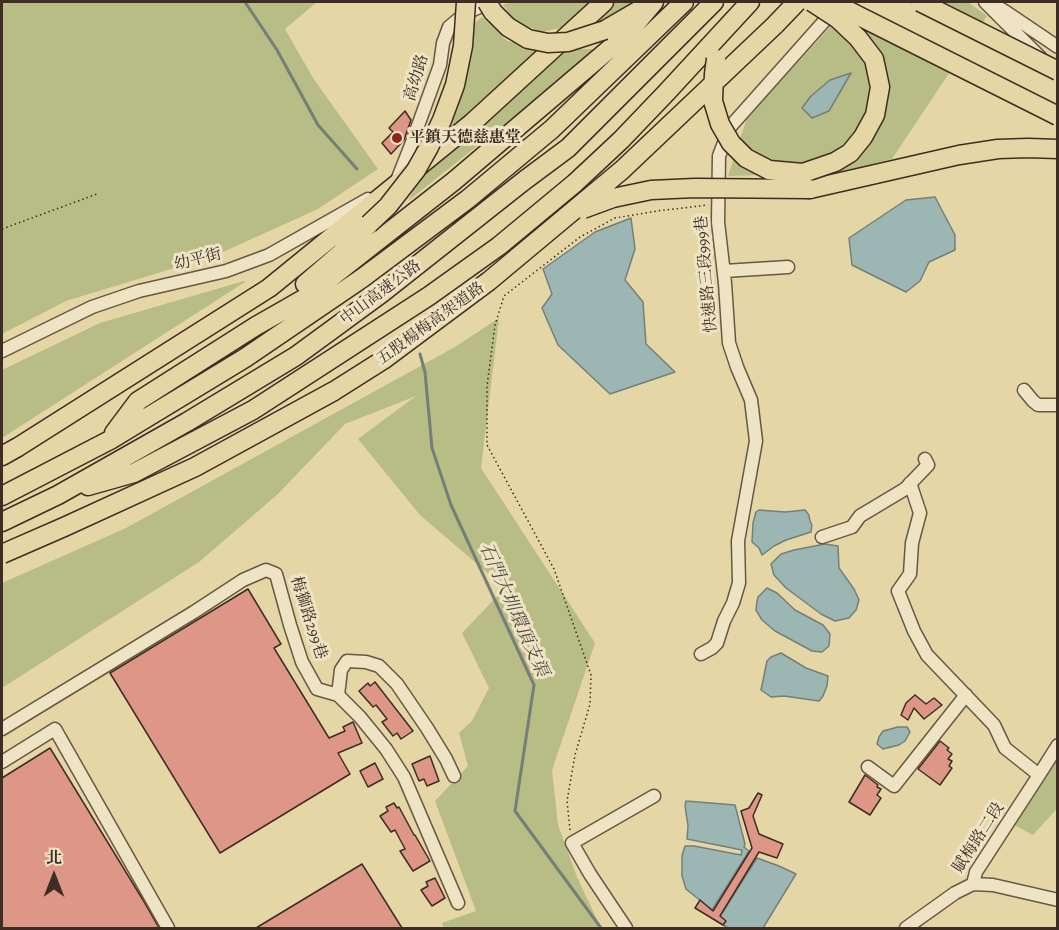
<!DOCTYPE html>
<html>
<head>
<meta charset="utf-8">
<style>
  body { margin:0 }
  #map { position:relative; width:1059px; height:930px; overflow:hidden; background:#e5d6a5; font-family:Alegreya,"Noto Serif TC",serif }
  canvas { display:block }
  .frame { position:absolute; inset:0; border:3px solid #3d2d24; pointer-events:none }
  .north { position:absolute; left:24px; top:846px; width:60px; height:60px; -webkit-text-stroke:4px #eee4c4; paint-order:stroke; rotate:0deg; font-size:16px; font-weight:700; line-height:24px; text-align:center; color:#3d2d24 }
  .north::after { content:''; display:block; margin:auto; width:21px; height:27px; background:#3d2d24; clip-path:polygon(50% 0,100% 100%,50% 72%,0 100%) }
</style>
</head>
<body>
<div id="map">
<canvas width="1059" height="930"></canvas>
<div class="frame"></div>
<div class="north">北</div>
</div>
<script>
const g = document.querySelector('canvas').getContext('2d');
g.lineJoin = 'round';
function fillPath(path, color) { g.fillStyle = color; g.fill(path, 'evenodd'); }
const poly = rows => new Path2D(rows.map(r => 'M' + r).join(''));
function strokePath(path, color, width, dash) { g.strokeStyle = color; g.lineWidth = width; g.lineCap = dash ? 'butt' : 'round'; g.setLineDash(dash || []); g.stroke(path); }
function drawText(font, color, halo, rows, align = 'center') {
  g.font = font + ' Alegreya,"Noto Serif TC",serif'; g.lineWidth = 6; g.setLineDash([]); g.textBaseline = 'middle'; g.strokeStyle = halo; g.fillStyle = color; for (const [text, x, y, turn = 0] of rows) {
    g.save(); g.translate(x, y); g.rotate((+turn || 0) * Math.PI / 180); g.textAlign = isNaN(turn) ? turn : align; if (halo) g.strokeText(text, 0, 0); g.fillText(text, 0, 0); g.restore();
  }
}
const green = poly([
  [2,2,317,2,285,29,313,78,378,169,318,209,214,256,66,301,2,334],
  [511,2,632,2,610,18,541,32,516,22,503,5],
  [853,2,968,2,987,16,892,159,838,173,728,176,747,118],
  [482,17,507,41,545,49,599,49,408,201,452,116,475,23],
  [244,281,245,282,2,438,2,370,100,323],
  [499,318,481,468,595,643,552,770,558,825,577,877,601,928,444,928,442,923,476,911,435,801,468,766,459,733,472,721,489,688,462,633,505,588,420,515,358,439,416,396,345,424,278,494,199,562,2,688,2,583,126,528,455,347],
  [1057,755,1057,811,1056,810,1033,835,1014,825]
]);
const water = poly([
  [851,73,829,111,812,118,802,108,811,96,830,80,851,73],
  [935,197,955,235,955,250,929,262,920,281,906,292,852,265,849,238,906,200,935,197],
  [631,218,635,249,625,280,643,302,646,344,675,372,610,394,558,345,542,308,552,294,543,269,595,232,631,218],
  [759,510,785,512,805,510,809,515,810,521,812,525,811,532,786,540,774,546,762,555,759,548,752,542,753,523,756,512,759,510],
  [825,544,838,546,839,568,854,589,859,600,856,610,849,618,835,621,821,614,786,588,774,575,771,564,781,554,794,550,825,544],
  [767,588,777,593,795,610,823,625,830,634,829,646,822,652,812,651,775,631,762,620,756,610,757,601,758,597,767,588],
  [781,653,806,668,828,676,827,686,823,696,819,701,784,696,771,697,761,690,767,661,771,657,781,653],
  [898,727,907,727,910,732,905,741,899,745,883,749,877,744,879,737,883,731,898,727],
  [686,801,735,805,745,844,744,847,749,851,712,910,686,889,682,876,682,856,685,846,694,846,741,855,742,850,687,839,688,826,685,806,686,801],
  [757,858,779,866,796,874,763,928,728,928,717,921,757,858]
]);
const stream = poly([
  [245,2,277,50,318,125,357,169],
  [420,354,425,372,432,448,451,505,534,685,515,811,601,928]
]);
const building = poly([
  [405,111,411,120,404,140,391,154,382,143,393,132,389,128,405,111],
  [248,589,281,644,274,648,329,738,345,731,343,727,353,722,362,743,338,753,350,774,220,853,110,673,248,589],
  [375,682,413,731,401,739,397,733,393,736,382,722,387,719,376,705,373,707,359,691,368,683,370,686,375,682],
  [915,695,926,704,934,698,942,705,924,719,914,708,908,720,901,715,906,703,915,695],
  [940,741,949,748,947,750,952,754,948,759,952,761,949,766,952,768,940,785,918,769,940,741],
  [50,748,143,900,159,928,2,928,2,778,50,748],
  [430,756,439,781,427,786,424,779,419,781,412,764,430,756],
  [375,763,383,779,368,787,360,771,375,763],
  [865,775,878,785,877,787,881,789,877,795,881,798,870,815,849,802,865,775],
  [758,793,762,795,753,816,759,834,783,844,777,858,759,852,720,916,726,921,723,925,695,908,700,900,713,911,752,848,741,811,749,808,758,793],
  [394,803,397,808,399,807,414,835,415,835,430,861,413,871,400,851,405,849,395,830,391,832,380,816,388,811,386,807,394,803],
  [362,864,402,928,256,928,362,864],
  [435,878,445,898,432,906,421,890,428,886,426,882,435,878]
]);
const path = poly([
  [2,229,97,194],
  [570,830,567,801,575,755,590,704,591,675,554,569,487,445,487,386,495,325,504,296,580,237,615,218,657,211,708,205]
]);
const minor = poly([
  [985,2,1041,58],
  [991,3,1006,12,1058,47],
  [396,183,411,145,440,65,443,43,449,27,466,13,491,2],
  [724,271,788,267],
  [2,351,92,307,139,291,226,271,269,255,368,199],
  [1024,390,1033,401,1038,405,1058,405],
  [910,483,920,513,912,543,910,574,898,591,914,631,927,655,994,725,1005,748,1039,775],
  [822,537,852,527,860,516,905,489,928,465,925,459],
  [701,654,712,648,717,643,724,621,733,603,739,583,738,541,756,441,751,400,737,367,729,343,725,283,718,222,719,156,730,127,835,9],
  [338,695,341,670,347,661,366,662,379,666,397,684,427,728,446,759,454,776],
  [2,729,194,612,243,580,266,570,276,574,290,625,302,662,317,689,338,695,360,717,386,749,404,777,458,903],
  [2,762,55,729,168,928],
  [868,767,894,786,966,695],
  [973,884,993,885,1058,900],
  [626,928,590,874,572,843,654,796],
  [906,928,955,893,973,884,976,872,1039,775,1058,745]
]);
const highway = poly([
  [860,2,1058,101],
  [888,2,1058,87],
  [605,30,641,9],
  [810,189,959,155,998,149,1028,148,1058,149],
  [305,284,341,253,369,224],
  [114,433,138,401,256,326,305,298,454,181,627,34,654,2],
  [2,456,18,447,269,288,472,123,604,2],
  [88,486,134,473,253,410,429,296,499,246,575,183,621,140,666,93,750,2],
  [2,496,110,440,245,358,361,279,468,199,552,129,684,2],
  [2,522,58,495,187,422,296,356,382,293,525,180,568,148,714,2]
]);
const highwayBridge = poly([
  [487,2,493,12,508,27,528,39,548,43,568,42,605,30],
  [831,2,1058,116],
  [920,2,1058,71],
  [716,59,714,74,713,101,720,124,731,143,746,158,769,170,803,173,835,162,850,153,863,137,875,115,880,87,874,59,858,38,838,19,812,2],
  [583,209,613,198,651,190,695,188,810,189],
  [369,224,388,206,416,170,429,147,442,120,455,85,463,46,466,2],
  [2,554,64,527,195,467,334,391,383,360,489,281,622,170,775,25,797,2]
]);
const markers = [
  [397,138,6,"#8f2418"]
];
const streetNames = [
  ["高幼路",417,78,-73],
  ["幼平街",198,260,-14],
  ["快速路三段999巷",707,274,-95],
  ["中山高速公路",381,293,-37],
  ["五股楊梅高架道路",431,324,-36],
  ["梅獅路299巷",308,618,72],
  ["賦梅路二段",979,838,-57]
];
const poiNames = [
  ["平鎮天德慈惠堂",409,138]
];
const waterNames = [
  ["石門大圳環頂支渠",513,610,66]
];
fillPath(green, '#b7bd84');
fillPath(water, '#9bb6b3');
strokePath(water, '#757f7a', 1.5);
strokePath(stream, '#757f7a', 3);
fillPath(building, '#de9687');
strokePath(building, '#3d2d24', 1.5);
strokePath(minor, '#675744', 15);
strokePath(highway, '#3d2d24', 21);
strokePath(path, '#3d2d24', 1.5, [1.5, 3]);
strokePath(minor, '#eee4c4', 12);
strokePath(highway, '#e5d6a5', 18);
strokePath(highwayBridge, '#3d2d24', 21, []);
strokePath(highwayBridge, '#e5d6a5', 18);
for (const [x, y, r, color] of markers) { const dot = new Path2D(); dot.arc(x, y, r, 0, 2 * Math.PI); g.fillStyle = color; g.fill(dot); strokePath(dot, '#eee4c4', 2); }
drawText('16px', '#3d2d24', '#eee4c4', streetNames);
drawText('bold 16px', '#3d2d24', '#eee4c4', poiNames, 'left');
drawText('italic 18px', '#504841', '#eee4c4', waterNames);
</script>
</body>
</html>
